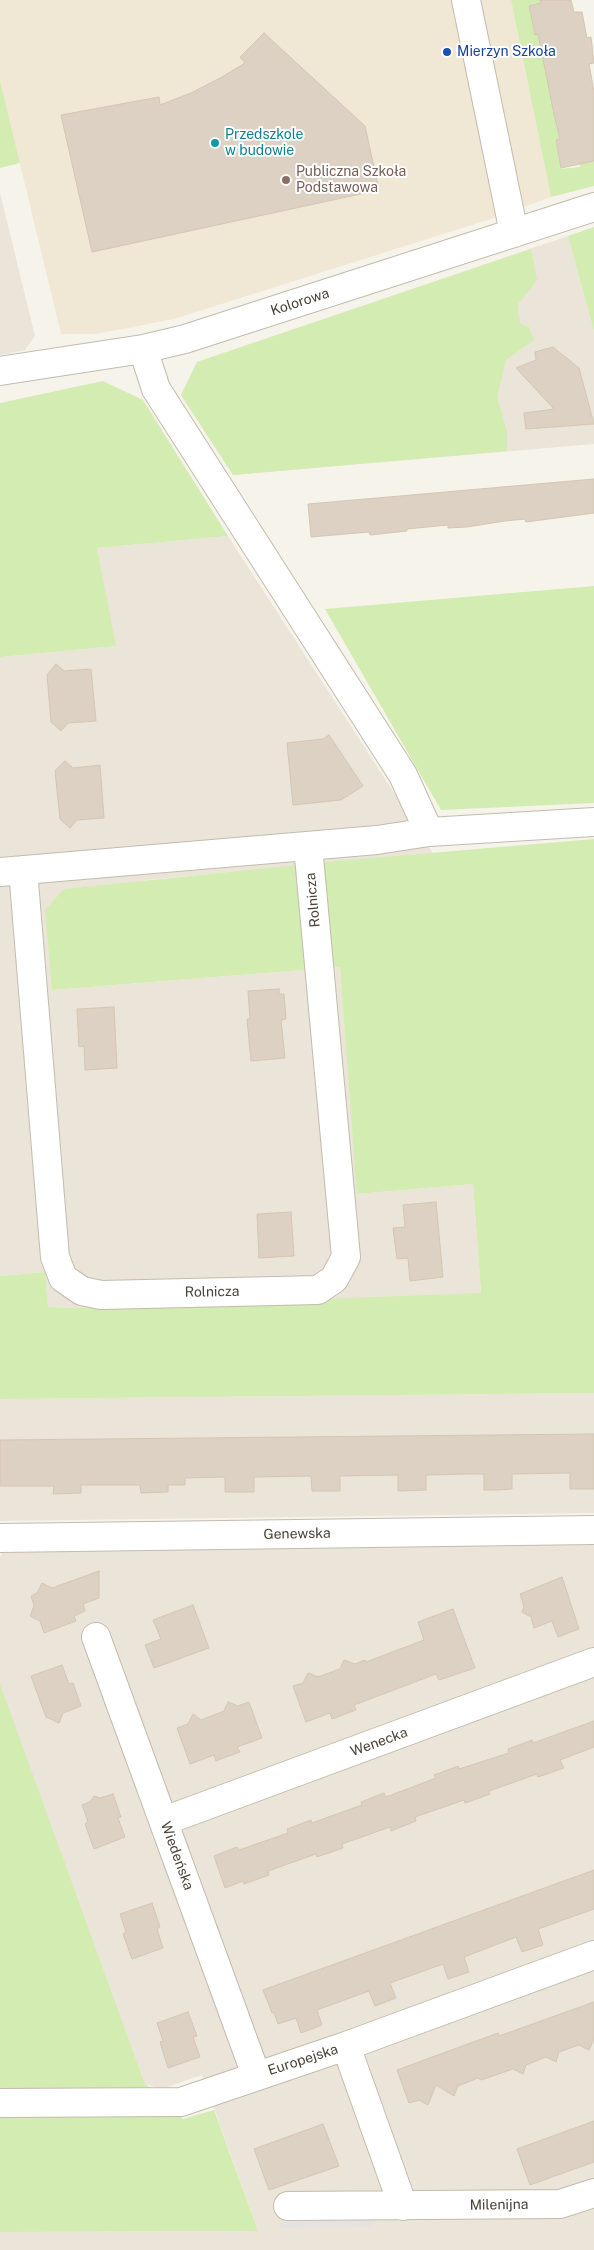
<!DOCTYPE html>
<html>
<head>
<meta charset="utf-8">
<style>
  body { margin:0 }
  canvas { display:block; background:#f6f3eb }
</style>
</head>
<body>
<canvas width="594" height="2250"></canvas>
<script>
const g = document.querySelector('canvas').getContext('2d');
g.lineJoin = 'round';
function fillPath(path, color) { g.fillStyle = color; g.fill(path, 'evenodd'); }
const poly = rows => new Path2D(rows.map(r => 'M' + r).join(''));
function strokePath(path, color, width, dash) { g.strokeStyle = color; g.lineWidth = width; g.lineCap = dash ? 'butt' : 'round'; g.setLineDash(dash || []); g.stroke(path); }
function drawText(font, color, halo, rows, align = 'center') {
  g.font = font + ' "Public Sans",sans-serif'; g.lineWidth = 4; g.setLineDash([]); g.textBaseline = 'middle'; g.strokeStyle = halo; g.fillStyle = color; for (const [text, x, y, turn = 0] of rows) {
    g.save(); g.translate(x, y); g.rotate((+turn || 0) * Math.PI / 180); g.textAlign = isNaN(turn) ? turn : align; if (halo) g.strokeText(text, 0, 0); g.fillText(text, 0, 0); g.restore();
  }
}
const residential = poly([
  [0,193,35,336,25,350,0,355],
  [568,236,594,332,594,444,233,475,181,395,197,362],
  [228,536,433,853,146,880,53,990,340,967,358,1194,473,1184,481,1294,81,1308,48,1307,45,1272,0,1276,0,657,115,646,97,548],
  [594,1393,594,1513,0,1521,0,1399],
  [594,1545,594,2250,0,2250,0,2232,258,2231,202,2075,161,2089,143,2083,0,1687,0,1557,3,1551]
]);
const education = poly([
  [0,0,511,0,551,197,497,217,174,319,96,334,61,334,0,81]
]);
const green = poly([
  [511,0,540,0,541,3,529,6,535,34,539,34,560,139,556,140,561,169,580,167,580,164,594,161,594,186,551,197],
  [0,81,20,163,0,168],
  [594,227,594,332,568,236],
  [531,249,537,280,518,304,518,314,521,324,529,327,534,340,506,360,497,397,507,431,507,451,233,475,181,395,197,362],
  [103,381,143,400,228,536,97,548,116,646,0,657,0,403],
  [594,586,594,803,441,810,325,609],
  [594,839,594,1393,0,1399,0,1276,45,1272,48,1307,81,1308,481,1293,473,1184,357,1194,340,967,52,990,45,910,64,889,326,862],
  [0,1684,144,2082,183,2119,214,2110,258,2231,0,2232]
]);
const parking = poly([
  [288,2214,380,2214,372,2227,279,2228]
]);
const building = poly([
  [540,0,571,0,574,12,582,12,587,38,591,37,594,63,589,64,594,91,594,161,561,168,556,140,560,139,554,114,538,34,535,35,529,6,541,3,540,0],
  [264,33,365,126,379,190,92,252,61,115,159,97,160,105,191,93,222,77,245,63,240,57,264,33],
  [553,347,579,368,594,424,526,429,524,413,554,409,516,368,536,360,535,352,553,347],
  [594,479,594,513,526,522,525,519,505,521,467,527,448,528,448,525,407,529,407,531,370,535,369,532,311,537,308,504,594,479],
  [56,664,64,671,91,669,96,721,68,723,61,731,51,722,47,675,56,664],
  [329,735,363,786,341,800,293,805,287,743,323,739,329,735],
  [65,761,73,768,100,765,104,818,77,820,70,828,60,819,55,771,65,761],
  [279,989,279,994,284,994,286,1019,281,1020,285,1058,251,1061,247,1019,250,1019,248,991,279,989],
  [114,1007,117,1068,85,1070,84,1046,79,1047,77,1009,114,1007],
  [436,1202,443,1277,410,1281,408,1258,397,1259,393,1228,405,1227,403,1205,436,1202],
  [291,1212,294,1256,259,1258,257,1214,291,1212],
  [594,1434,594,1489,570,1489,570,1473,512,1474,512,1489,498,1490,484,1490,484,1474,468,1474,426,1475,426,1490,398,1491,398,1475,340,1476,340,1491,312,1491,311,1476,254,1477,254,1492,225,1492,225,1477,185,1478,185,1485,168,1485,168,1492,141,1493,140,1485,81,1485,81,1493,53,1494,54,1486,0,1486,0,1440,594,1434],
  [99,1571,99,1598,83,1604,85,1611,74,1616,76,1621,44,1633,40,1621,30,1616,34,1606,31,1596,37,1593,42,1583,52,1588,99,1571],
  [562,1577,579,1629,558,1637,552,1621,534,1628,531,1617,522,1612,524,1607,520,1594,562,1577],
  [193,1605,209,1648,154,1668,145,1645,161,1639,153,1620,193,1605],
  [453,1609,475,1668,439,1680,436,1674,354,1705,356,1710,332,1719,330,1713,306,1722,293,1686,303,1683,308,1673,318,1677,340,1669,344,1660,355,1664,365,1660,366,1662,424,1640,418,1622,453,1609],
  [62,1665,69,1684,73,1683,81,1706,63,1713,59,1723,46,1717,31,1676,62,1665],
  [228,1702,238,1706,249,1702,262,1738,237,1747,240,1752,226,1757,216,1761,214,1755,190,1764,177,1728,188,1724,193,1714,201,1720,224,1711,228,1702],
  [594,1721,594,1747,560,1760,564,1768,538,1777,537,1774,489,1791,490,1794,465,1803,464,1800,415,1817,416,1821,391,1831,390,1827,342,1844,343,1848,317,1857,316,1854,268,1871,269,1875,244,1884,243,1881,225,1888,214,1856,237,1847,239,1850,288,1833,287,1829,311,1820,312,1823,362,1805,361,1802,384,1793,386,1797,436,1778,434,1775,458,1766,459,1769,509,1753,508,1749,532,1740,533,1743,594,1721],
  [113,1794,121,1817,118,1818,125,1837,94,1849,85,1824,88,1822,82,1805,91,1801,94,1796,100,1798,113,1794],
  [594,1870,594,1909,538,1929,543,1945,522,1952,516,1937,464,1957,469,1972,448,1979,443,1964,390,1983,396,1998,375,2006,369,1991,317,2010,322,2025,301,2033,296,2018,278,2024,274,2012,272,2013,263,1990,594,1870],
  [152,1903,160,1927,157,1929,163,1948,132,1959,123,1934,126,1932,120,1914,152,1903],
  [594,2002,594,2039,589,2050,579,2045,559,2052,556,2062,546,2057,526,2065,523,2074,513,2069,481,2080,478,2078,458,2086,454,2096,436,2085,428,2105,419,2100,409,2103,397,2070,498,2033,499,2036,594,2002],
  [188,2012,197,2036,193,2037,200,2057,168,2068,160,2042,163,2041,157,2023,188,2012],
  [594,2121,594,2162,530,2185,517,2149,594,2121],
  [323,2124,339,2166,269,2190,254,2149,323,2124]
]);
const street = poly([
  [466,0,514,233],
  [143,349,156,389,403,775,429,832],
  [0,371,143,349,185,339,594,207],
  [23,870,55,1257,63,1278,82,1291,101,1295,318,1290,334,1279,346,1257,308,846],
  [0,872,377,840,429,832,594,822],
  [0,1538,594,1530],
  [96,1637,256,2075],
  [164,1821,594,1662],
  [346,2046,403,2206],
  [0,2103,181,2102,346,2046,594,1955],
  [288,2206,560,2204,594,2193]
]);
const markers = [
  [447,52,5,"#1a4fb4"],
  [215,143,5,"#0f9aa8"],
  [286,180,5,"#8d6e63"]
];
const transitNames = [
  ["Mierzyn Szkoła",457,52]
];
const cultureNames = [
  ["Przedszkole",225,135],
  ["w budowie",225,151]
];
const educationNames = [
  ["Publiczna Szkoła",296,172],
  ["Podstawowa",296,188]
];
const streetNames = [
  ["Kolorowa",300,302,-18],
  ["Rolnicza",313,900,-95],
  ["Rolnicza",212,1292,-1],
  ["Genewska",297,1534,-1],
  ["Wenecka",379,1742,-20],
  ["Wiedeńska",177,1856,70],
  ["Europejska",303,2060,-18],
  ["Milenijna",499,2205,-1]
];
fillPath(residential, '#ebe5d9');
fillPath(education, '#f0e8d4');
fillPath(green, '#d3ecb2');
fillPath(parking, '#e5e3df');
fillPath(building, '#dcd1c3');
strokePath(building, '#d4c6b2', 1);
strokePath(street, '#c3bbad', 30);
strokePath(street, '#fff', 28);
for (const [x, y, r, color] of markers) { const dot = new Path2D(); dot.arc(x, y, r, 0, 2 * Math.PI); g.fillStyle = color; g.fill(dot); strokePath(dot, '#fff', 2); }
drawText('14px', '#164399', '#fff', transitNames, 'left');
drawText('14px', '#0d838f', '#fff', cultureNames, 'left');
drawText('14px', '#785e54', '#fff', educationNames, 'left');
drawText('14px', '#4b4338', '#fff', streetNames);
</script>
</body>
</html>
